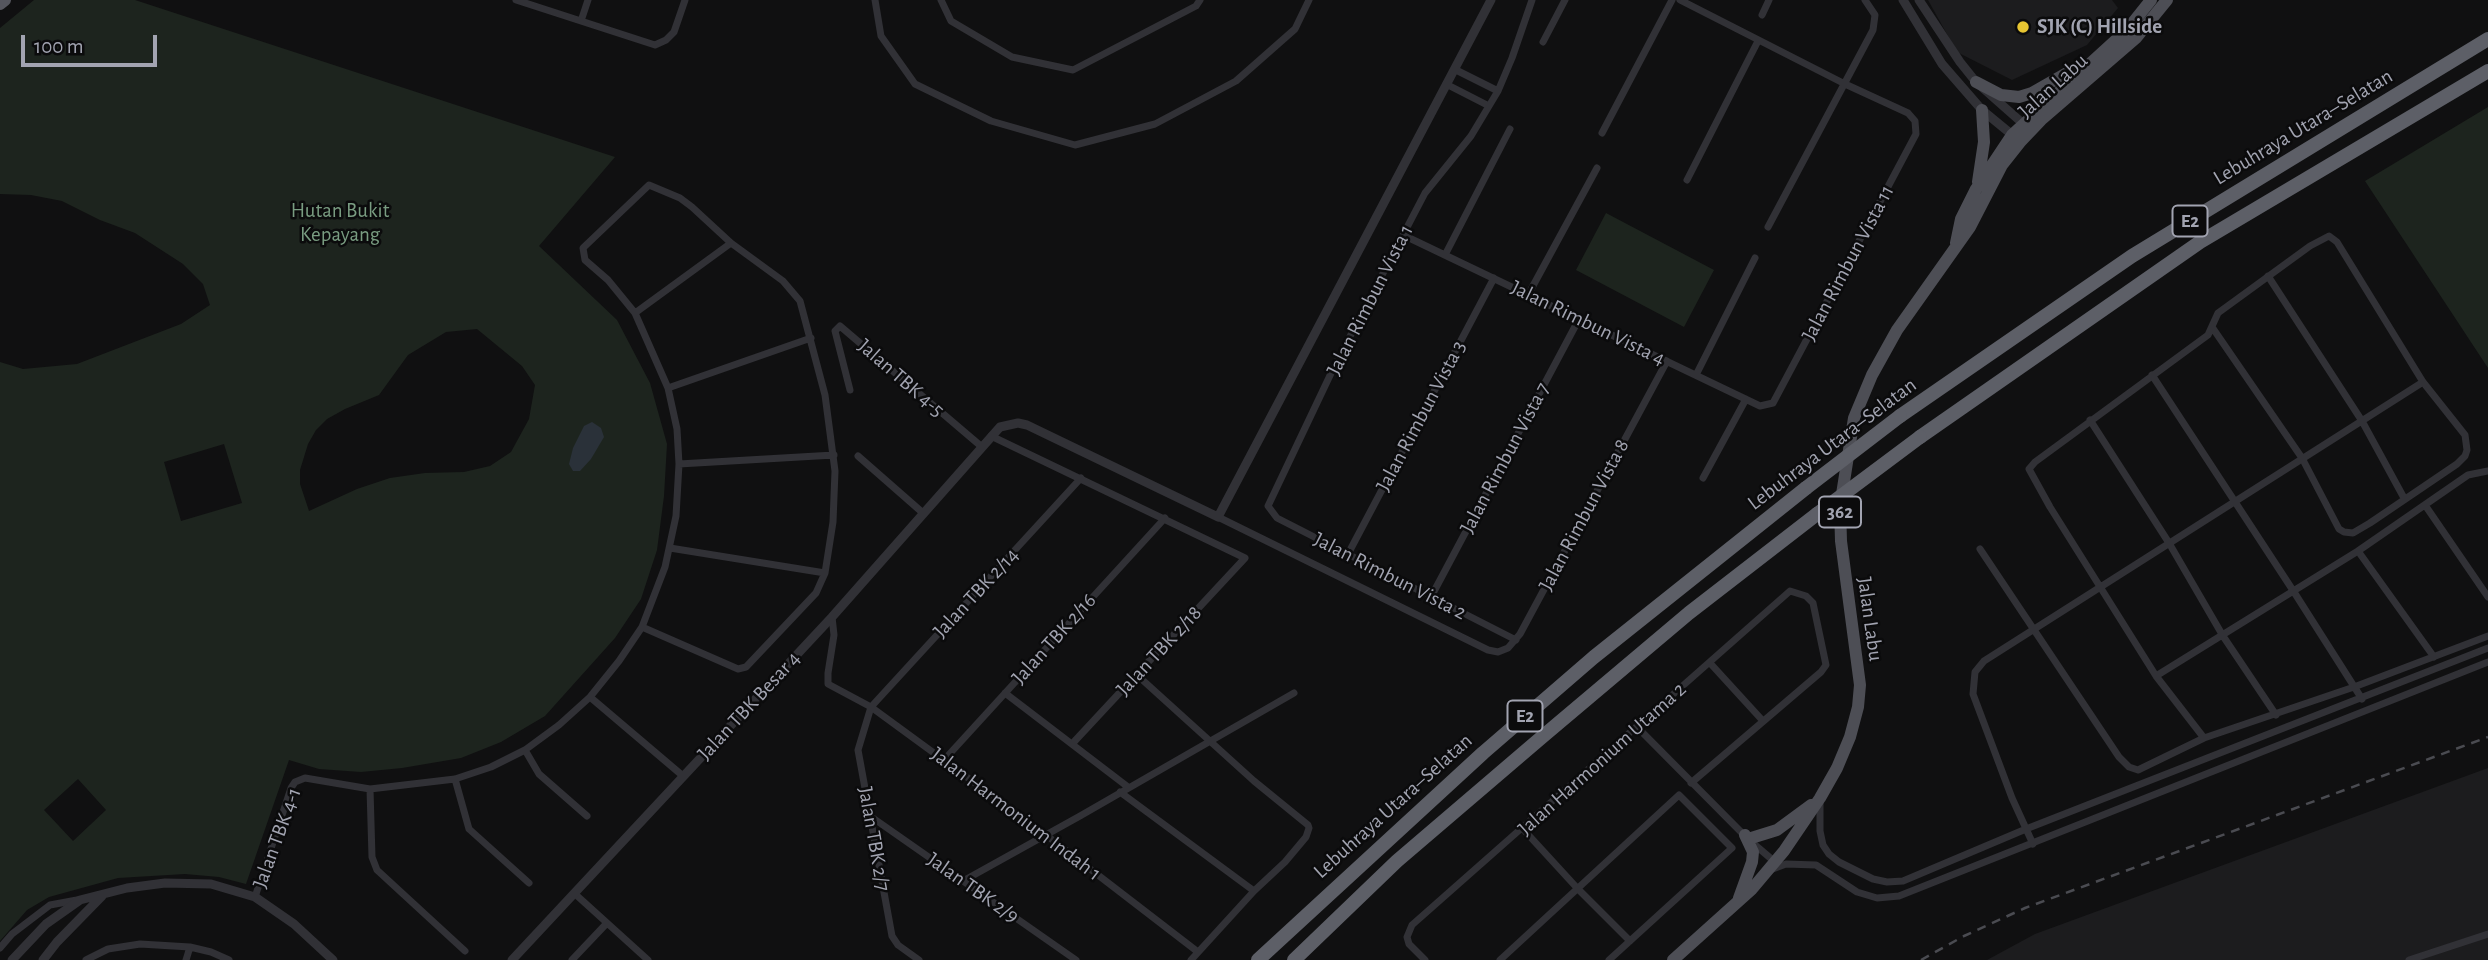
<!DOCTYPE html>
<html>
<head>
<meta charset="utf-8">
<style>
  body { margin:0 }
  #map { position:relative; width:2488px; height:960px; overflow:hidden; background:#101011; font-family:"Alegreya Sans",sans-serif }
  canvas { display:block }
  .scale { position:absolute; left:21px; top:35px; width:136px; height:32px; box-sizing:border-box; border:4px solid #a2a4b1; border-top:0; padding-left:9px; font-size:21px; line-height:24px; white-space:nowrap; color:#a2a4b1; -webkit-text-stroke:5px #0b0b0c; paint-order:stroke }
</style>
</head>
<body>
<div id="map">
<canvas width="2488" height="960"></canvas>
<div class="scale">100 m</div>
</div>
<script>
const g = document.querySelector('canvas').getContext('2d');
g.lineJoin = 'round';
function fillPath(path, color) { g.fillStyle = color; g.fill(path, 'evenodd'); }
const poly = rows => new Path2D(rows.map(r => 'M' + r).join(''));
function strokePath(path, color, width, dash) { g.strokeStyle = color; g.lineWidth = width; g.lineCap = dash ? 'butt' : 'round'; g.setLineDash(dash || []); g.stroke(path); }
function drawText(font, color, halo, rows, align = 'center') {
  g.font = font + ' "Alegreya Sans",sans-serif'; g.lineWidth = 5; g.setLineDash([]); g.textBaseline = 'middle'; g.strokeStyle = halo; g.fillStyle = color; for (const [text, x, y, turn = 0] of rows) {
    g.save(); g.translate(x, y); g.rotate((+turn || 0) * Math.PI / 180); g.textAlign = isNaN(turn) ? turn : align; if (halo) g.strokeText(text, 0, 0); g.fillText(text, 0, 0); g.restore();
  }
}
const built = poly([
  [1928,0,2112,0,2118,8,2087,45,2012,80,1957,52],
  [2488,768,2488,960,1987,960,2035,934]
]);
const green = poly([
  [34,0,135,0,615,157,539,246,617,320,650,383,667,444,664,496,657,550,641,599,615,638,545,716,501,742,461,758,402,768,361,772,319,769,289,760,246,884,219,877,185,874,118,878,49,897,27,910,0,941,0,362,23,369,77,364,181,324,210,305,203,284,183,264,135,233,100,220,62,201,31,195,0,194,0,28],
  [477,329,522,366,535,385,529,419,511,452,490,466,464,472,425,473,390,478,357,489,309,511,300,484,300,470,308,444,316,430,327,419,345,409,379,395,408,355,446,332],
  [224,444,242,503,181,521,164,462],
  [78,779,106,810,73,841,44,810],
  [2488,107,2488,368,2365,181],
  [1606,213,1714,270,1684,327,1576,270]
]);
const water = poly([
  [592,422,601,428,604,437,591,459,580,471,573,471,569,464,573,448,584,426]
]);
const minor = poly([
  [516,0,655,45,666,40,674,32,685,0],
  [875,0,881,36,915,84,991,121,1075,145,1155,124,1236,81,1295,29,1309,0],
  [941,0,951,21,1012,57,1073,70,1196,6,1200,0],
  [1762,15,1769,0],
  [581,21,588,0],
  [1543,42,1565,0],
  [1454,69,1498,91],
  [1446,84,1489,106],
  [1602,133,1672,0],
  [1687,180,1758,41],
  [1768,227,1873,30,1875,15,1865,0],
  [1403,235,1760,406,1773,403,1916,134,1915,121,1908,113,1845,84,1680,0],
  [1445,255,1510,129],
  [2268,276,2362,421,2404,498],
  [1528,295,1597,168],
  [635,313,731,243],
  [1696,375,1755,258],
  [2152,375,2294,592,2362,699],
  [668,388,811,338],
  [850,390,835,331,840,326,982,447],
  [2090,420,2169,543,2223,636,2276,715],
  [991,436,1245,558,1072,744],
  [858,456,923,513],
  [679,464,834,455],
  [1703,478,1746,399],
  [2425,505,2488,597],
  [1218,517,1488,650,1498,652,1508,648,1520,634,1667,361],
  [670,548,825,573],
  [1980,549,2119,757,2129,767,2138,770,2204,738,2354,687,2488,636],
  [2358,551,2434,657],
  [1348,554,1494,278],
  [1431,597,1579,319],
  [832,617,834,635,828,673,828,684,871,707,1046,835,1198,952],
  [1516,640,1277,518,1268,506,1334,367,1425,193,1471,136,1498,91,1512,58,1532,0],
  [1710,663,1763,721],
  [1137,675,1254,781,1308,825,1309,828,1306,837,1285,862,1254,891,1191,960],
  [2156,676,2358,551,2468,475,2488,471],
  [1005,693,1128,787],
  [590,697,683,776],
  [1637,727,1748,839,1775,862],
  [2204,738,2156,676,2050,507,2029,469,2035,462,2208,335,2218,313,2310,246,2329,236,2337,242,2423,382,2465,435,2467,450,2465,456,2457,464,2370,523,2353,533,2344,532,2339,529,2302,458,2212,327],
  [525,750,539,774,587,816],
  [944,760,1165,518],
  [455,779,469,829,529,883],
  [370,789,372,857,377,870,465,951],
  [1120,792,1254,891],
  [1820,803,1820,831,1823,845,1829,854,1839,862,1873,879,1887,882,1903,881,2026,829,2488,648],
  [870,816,1076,960],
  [1523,829,1578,889,1630,941],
  [2033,844,2012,798,1973,694,1975,672,1984,661,2423,382],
  [1770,870,1786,864,1816,865,1857,892,1877,898,1899,896,2488,662],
  [963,881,1080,816,1294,693],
  [574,893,648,960],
  [255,897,291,788,295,782,305,778,370,789,455,779,491,767,525,750,559,725,590,697,619,661,642,627,665,567,676,516,679,464,677,429,668,388,635,313,608,280,585,260,583,248,649,185,680,198,692,207,731,243,783,281,800,301,825,395,835,471,833,522,825,573,816,593,746,667,738,669,642,627],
  [0,948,12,934,50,905,77,900],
  [86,960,108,949,140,944,190,947,211,952,229,960],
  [186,960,190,947],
  [572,960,607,923],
  [919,960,898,945,892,936,858,750,871,707,1081,478],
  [1425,960,1409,944,1407,937,1412,925,1790,591,1806,596,1813,603,1826,665,1821,672,1691,783],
  [1500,960,1679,795,1732,848,1609,960],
  [2409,960,2488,934]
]);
const tertiary = poly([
  [1903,0,1942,64,1982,110,2016,138],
  [1919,0,1960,62,1976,82,2028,128],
  [12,960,46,924,80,900,127,888,165,883,211,884,255,897,294,924,333,960],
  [43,960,57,942,102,896],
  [512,960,832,617,1000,427,1018,423,1027,425,1218,517,1491,0]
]);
const primary = poly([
  [1976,82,2001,95,2019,97,2032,93,2074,69],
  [1978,182,1984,142,1982,110],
  [1956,243,1961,219,1976,189,2012,135,2127,30,2151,0],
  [1748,839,1777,830,1811,805],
  [1739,898,1752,862,1753,852,1745,835],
  [1673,960,1752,889,1784,851,1820,798,1837,768,1850,737,1858,707,1860,685,1841,541,1840,507,1854,418,1872,375,1897,330,1970,227,2002,165,2021,141,2041,120,2136,38,2167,0]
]);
const trunk = poly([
  [0,4,5,0]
]);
const motorway = poly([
  [1900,416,2132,256,2488,39],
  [1920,437,2200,242,2488,71],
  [1258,960,1483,753,1594,657,1806,488],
  [1294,960,1397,861,1542,737,1689,613,1817,514]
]);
const rail = poly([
  [1921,960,1964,936,2025,908,2488,737]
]);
const motorwayBridge = poly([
  [1806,488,1900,416],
  [1817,514,1920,437]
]);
const markers = [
  [2023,27,7,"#e7c532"]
];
const shields = [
  [2190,221,35],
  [1840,512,42],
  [1525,716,35]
];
const shieldNames = [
  ["E2",2190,221],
  ["362",1840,512],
  ["E2",1525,716]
];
const poiNames = [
  ["SJK (C) Hillside",2037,27]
];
const streetNames = [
  ["Jalan Labu",2053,86,-42],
  ["Lebuhraya Utara–Selatan",2303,127,-31],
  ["Jalan Rimbun Vista 11",1848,263,-62],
  ["Jalan Rimbun Vista 1",1370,300,-63],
  ["Jalan Rimbun Vista 4",1588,323,26],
  ["Jalan TBK 4-5",901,378,41],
  ["Jalan Rimbun Vista 3",1421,416,-62],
  ["Lebuhraya Utara–Selatan",1832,444,-37],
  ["Jalan Rimbun Vista 7",1505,458,-62],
  ["Jalan Rimbun Vista 8",1584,515,-62],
  ["Jalan Rimbun Vista 2",1390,576,27],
  ["Jalan TBK 2/14",976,593,-47],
  ["Jalan Labu",1870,619,82],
  ["Jalan TBK 2/16",1054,639,-48],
  ["Jalan TBK 2/18",1159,651,-47],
  ["Jalan TBK Besar 4",749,706,-47],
  ["Jalan Harmonium Utama 2",1602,759,-42],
  ["Lebuhraya Utara–Selatan",1393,806,-42],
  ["Jalan Harmonium Indah 1",1016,814,37],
  ["Jalan TBK 4-1",277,838,-70],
  ["Jalan TBK 2/7",874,839,80],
  ["Jalan TBK 2/9",973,888,35]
];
const parkNames = [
  ["Hutan Bukit",340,211],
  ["Kepayang",340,235]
];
fillPath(built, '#1c1c1e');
fillPath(green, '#1d241e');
fillPath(water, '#2a3139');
strokePath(minor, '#313136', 7);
strokePath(tertiary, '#313136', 9);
strokePath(primary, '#4d4e55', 12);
strokePath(trunk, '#55565e', 12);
strokePath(motorway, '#5d5f67', 14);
strokePath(rail, '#4a4b51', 2.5, [9, 7]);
strokePath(motorwayBridge, '#5d5f67', 14);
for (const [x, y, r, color] of markers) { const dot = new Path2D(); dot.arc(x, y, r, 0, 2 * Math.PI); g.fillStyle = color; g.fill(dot); strokePath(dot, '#0b0b0c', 2.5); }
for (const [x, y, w] of shields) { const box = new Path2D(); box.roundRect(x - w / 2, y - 15.5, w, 31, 5); g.fillStyle = '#0b0b0c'; g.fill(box); strokePath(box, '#a2a4b1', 2); }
drawText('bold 19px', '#a2a4b1', null, shieldNames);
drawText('bold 21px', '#a2a4b1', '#0b0b0c', poiNames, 'left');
drawText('21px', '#a2a4b1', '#0b0b0c', streetNames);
drawText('21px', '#799c81', '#0b0b0c', parkNames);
</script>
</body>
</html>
